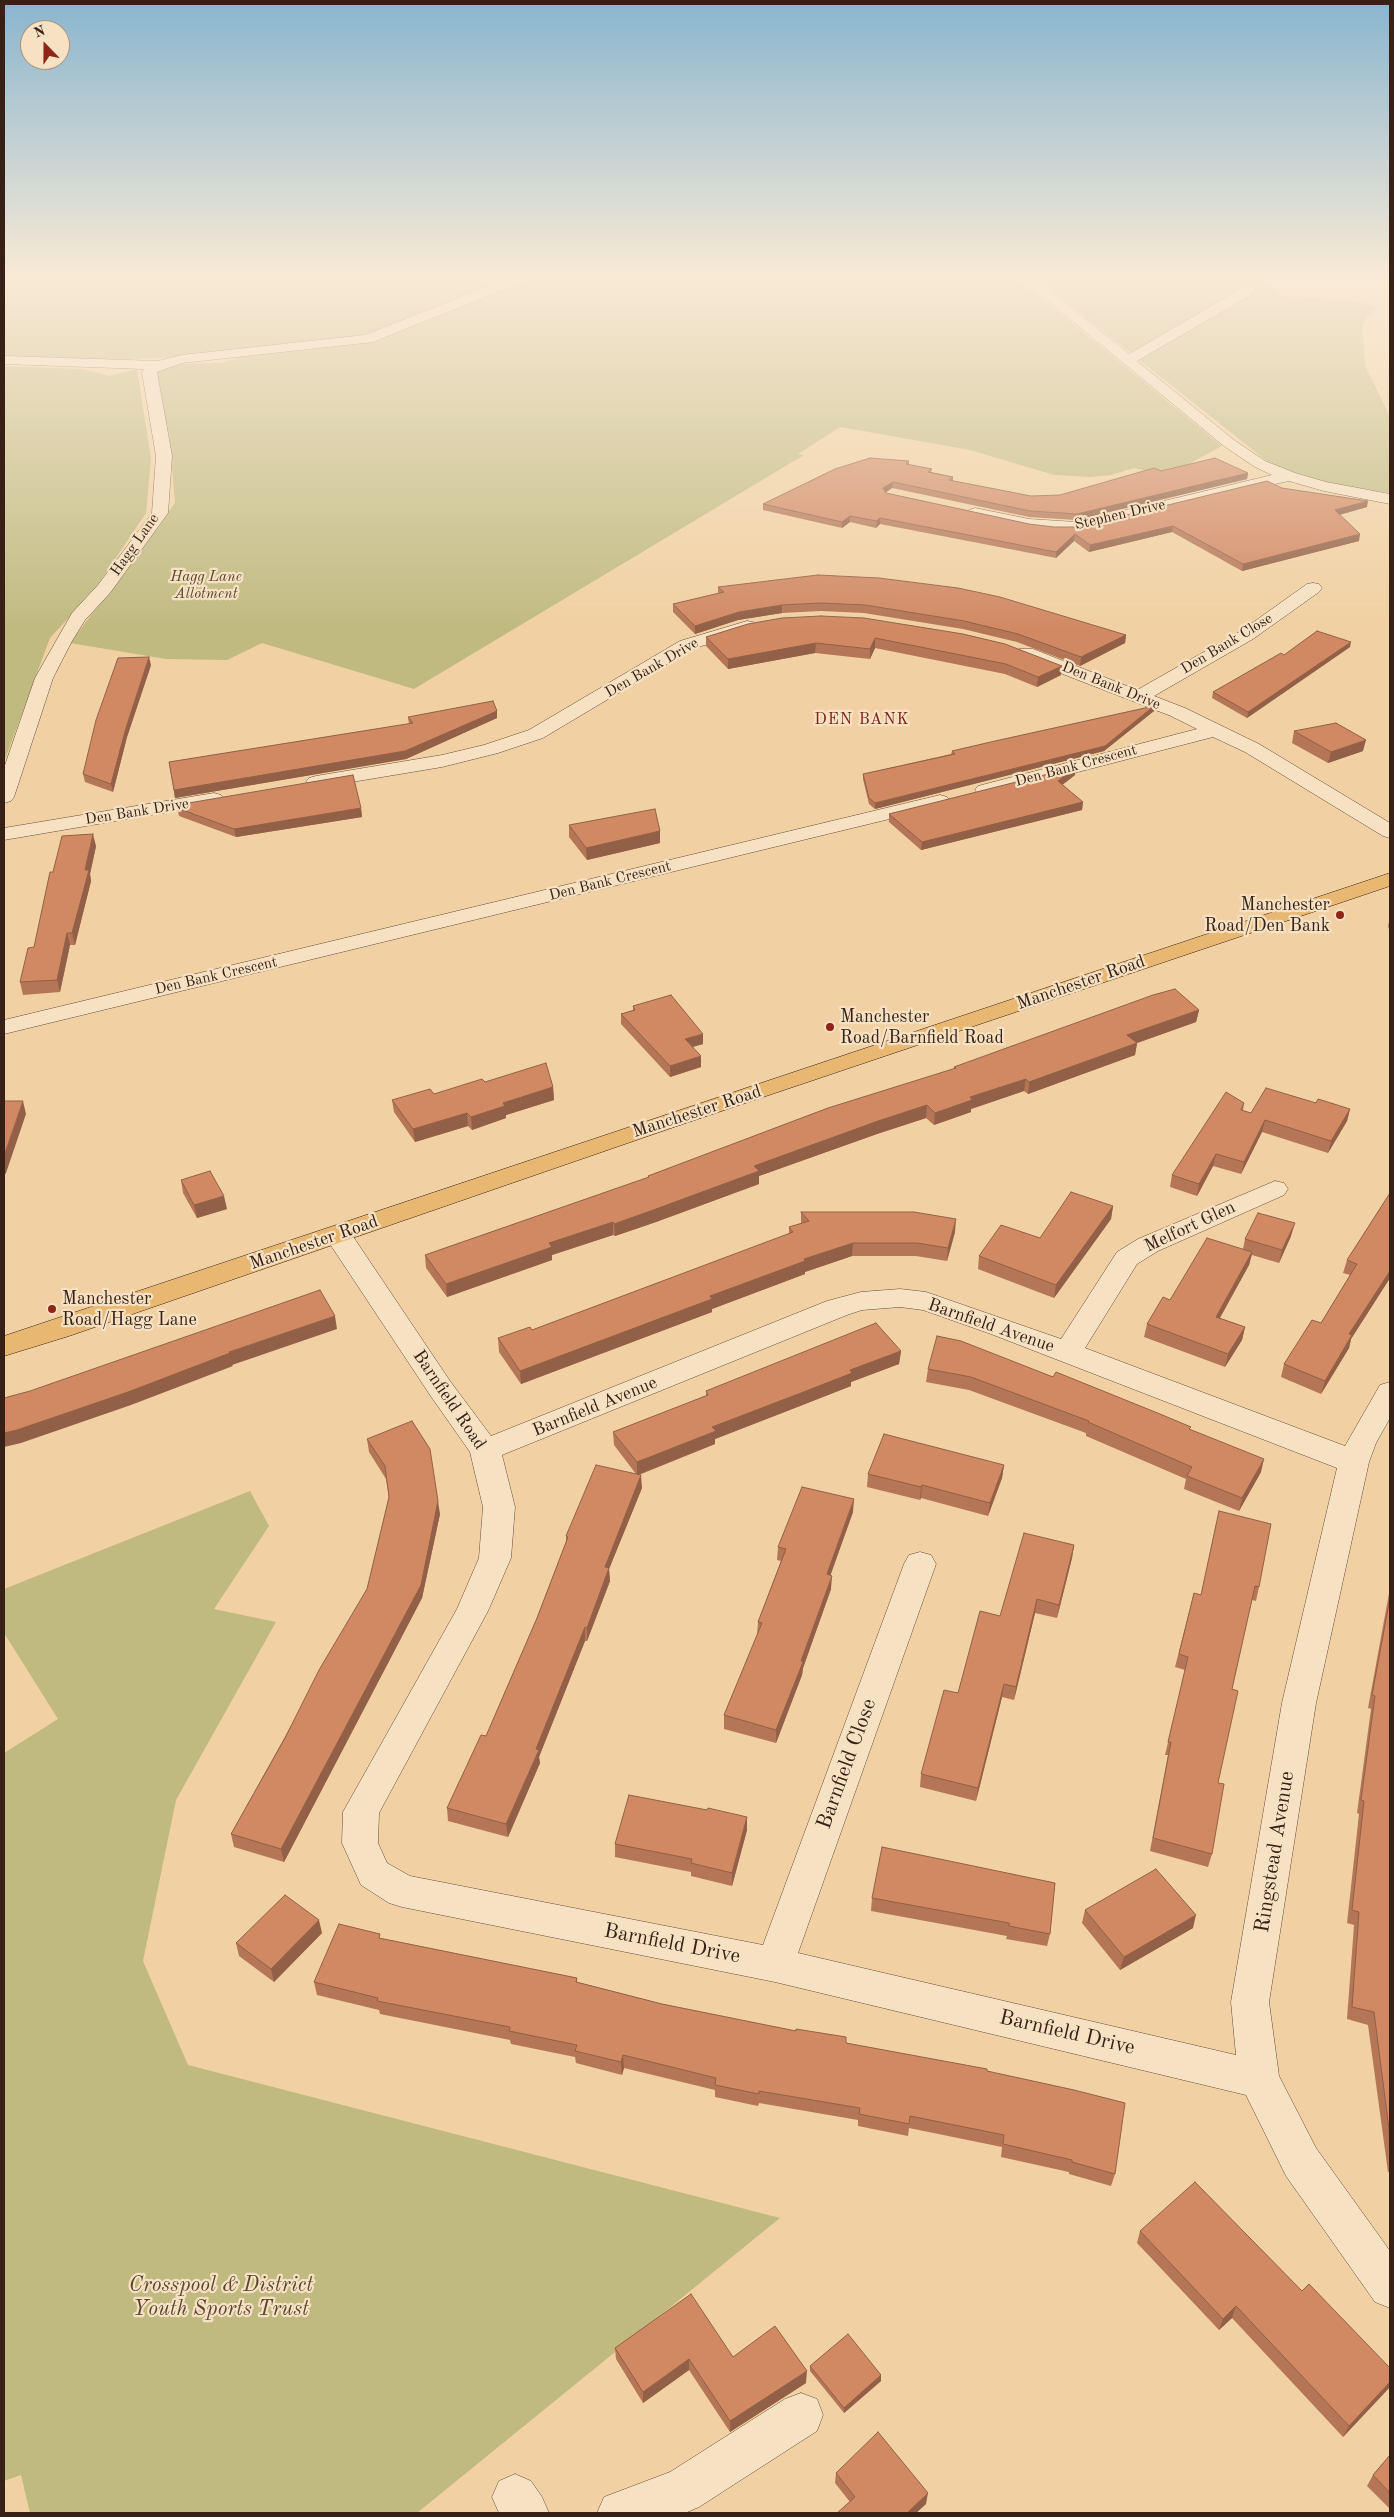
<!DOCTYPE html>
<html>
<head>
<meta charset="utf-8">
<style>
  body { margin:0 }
  #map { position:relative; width:1394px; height:2517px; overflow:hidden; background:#f1d1a3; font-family:"Old Standard TT",serif }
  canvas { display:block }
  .frame { position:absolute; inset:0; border:5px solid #372016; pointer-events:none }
  .north { position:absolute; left:20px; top:20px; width:50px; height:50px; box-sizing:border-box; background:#f6e1c3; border:1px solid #aa947e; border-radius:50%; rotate:338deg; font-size:14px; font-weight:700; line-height:20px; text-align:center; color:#372016 }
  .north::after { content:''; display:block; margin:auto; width:18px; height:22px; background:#8f2418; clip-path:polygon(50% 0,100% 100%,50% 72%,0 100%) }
</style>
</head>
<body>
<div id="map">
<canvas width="1394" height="2517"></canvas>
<div class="frame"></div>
<div class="north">N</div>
</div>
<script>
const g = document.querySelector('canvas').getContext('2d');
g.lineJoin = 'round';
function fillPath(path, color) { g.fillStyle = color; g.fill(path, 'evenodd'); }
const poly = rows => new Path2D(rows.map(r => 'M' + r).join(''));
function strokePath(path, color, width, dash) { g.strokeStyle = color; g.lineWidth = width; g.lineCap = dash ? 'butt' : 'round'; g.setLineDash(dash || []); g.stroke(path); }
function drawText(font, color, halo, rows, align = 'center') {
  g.font = font + ' "Old Standard TT",serif'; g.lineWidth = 4.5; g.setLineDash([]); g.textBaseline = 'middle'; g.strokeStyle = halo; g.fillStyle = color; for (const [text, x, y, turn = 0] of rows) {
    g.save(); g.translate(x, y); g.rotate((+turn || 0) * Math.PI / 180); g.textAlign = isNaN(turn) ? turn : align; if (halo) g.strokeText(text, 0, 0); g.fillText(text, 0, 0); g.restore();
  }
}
const green = poly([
  [4,277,513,277,371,334,351,338,184,357,98,360,4,358],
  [532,277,1016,277,1222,446,1166,476,1134,468,1111,475,1090,477,1054,475,970,450,840,427,798,454,804,455,414,689,262,643,227,660,166,659,70,643,175,503,171,456,157,373,171,364,223,363,239,357,367,343],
  [1035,277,1264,277,1281,295,1291,297,1350,300,1378,307,1362,323,1365,365,1390,417,1390,493,1331,484,1296,474,1268,462],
  [4,366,83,369,109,376,137,369,151,459,146,513,95,589,50,638,4,762],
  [250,1491,269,1526,214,1609,276,1622,176,1800,143,1961,188,2065,780,2218,417,2513,30,2513,21,2475,4,2481,4,1753,58,1719,4,1633,4,1589]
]);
const minor = poly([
  [511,277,528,277,527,280,373,342,182,363,157,372,172,456,168,513,110,593,85,620,72,641,53,678,14,797,11,801,4,803,4,768,35,678,72,613,98,585,152,513,156,456,142,373,144,369,4,364,4,356,158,361,182,355,365,335,511,277],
  [1019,277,1033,277,1129,354,1244,287,1254,287,1255,290,1254,293,1137,361,1234,440,1265,461,1295,473,1326,482,1390,494,1390,504,1324,491,1289,481,1227,494,1076,532,1029,529,969,516,967,513,969,510,975,508,1029,519,1076,522,1272,475,1255,467,1224,446,1019,277],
  [1313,583,1319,584,1322,588,1319,592,1253,639,1154,696,1185,708,1259,744,1390,823,1390,838,1383,836,1245,752,1213,737,985,796,978,794,975,790,978,786,1197,729,1171,716,1019,657,1017,653,1019,649,1033,649,1137,690,1241,631,1307,584,1313,583],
  [747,621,753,622,756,626,753,630,692,649,543,738,498,753,442,767,316,788,309,786,306,782,309,778,316,776,442,755,484,745,529,730,680,641,747,621],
  [214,793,221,795,224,799,221,803,4,840,4,828,214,793],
  [940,795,947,797,950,801,947,805,4,1034,4,1020,940,795],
  [1275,1181,1284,1183,1288,1189,1284,1195,1158,1251,1137,1264,1085,1348,1345,1446,1380,1385,1390,1382,1390,1418,1376,1443,1369,1462,1316,1703,1269,2002,1279,2076,1316,2148,1390,2251,1390,2308,1375,2302,1286,2176,1246,2095,775,1982,402,1907,389,1903,361,1885,342,1843,343,1812,457,1609,479,1558,483,1507,470,1452,430,1395,324,1235,328,1229,338,1226,348,1229,450,1381,491,1436,827,1301,861,1292,900,1289,926,1292,1061,1339,1117,1252,1138,1239,1275,1181],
  [900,1307,923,1310,991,1334,1337,1468,1282,1703,1231,2002,1236,2055,798,1953,936,1564,931,1555,920,1552,909,1555,904,1564,763,1945,410,1876,387,1863,378,1843,379,1813,488,1611,511,1558,515,1507,502,1455,847,1315,862,1310,900,1307],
  [801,2393,817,2399,823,2415,817,2431,699,2507,685,2513,597,2513,604,2497,670,2472,785,2399,801,2393],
  [515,2474,531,2481,542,2497,549,2513,499,2513,492,2497,499,2481,515,2474]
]);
const primary = poly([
  [1390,873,1390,886,677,1126,69,1336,4,1356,4,1336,1390,873]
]);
const wall = poly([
  [909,461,909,465,932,469,931,472,953,477,953,481,1031,496,1060,495,1161,471,1248,473,1247,479,1076,520,1029,517,892,488,885,493,886,493,1029,524,1054,527,1077,527,1282,488,1367,507,1340,515,1359,541,1242,571,1172,532,1089,552,1074,541,1056,558,880,524,876,528,850,522,842,528,763,510,763,504],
  [718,587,1126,635,1125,643,1080,666,1017,642,963,629,864,613,821,611,782,613,738,620,695,634,673,612,673,604,718,593],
  [782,618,1061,675,1037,687,1005,674,875,648,870,659,815,653,728,669,706,646,706,637],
  [1350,647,1247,718,1212,698,1213,692,1284,655],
  [151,665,127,737,113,792,85,782,83,774],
  [1154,706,1154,711,1104,751,875,809,869,804,863,779,863,774,951,754,952,751],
  [497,711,497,718,406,759,175,798,169,762,409,724,408,717],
  [1294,731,1363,751,1328,763,1292,743],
  [1075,775,1062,785,1083,802,1082,810,921,850,889,822,889,814],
  [177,805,361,808,362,817,236,837,179,816],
  [569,825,660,831,660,843,587,860,569,837],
  [96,846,90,874,91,881,75,945,70,945,60,992,23,995,20,982,34,947,53,872],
  [1390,918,1390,932,1388,926],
  [633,1006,703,1044,693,1047,701,1067,670,1077,621,1024,621,1014,633,1010],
  [1199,1010,1196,1022,1137,1043,1135,1055,1028,1094,1024,1091,971,1109,971,1112,934,1125,926,1118,877,1134,759,1176,759,1184,656,1222,615,1236,613,1235,552,1255,552,1260,447,1297,426,1268,425,1255,648,1178,648,1176,954,1069,954,1067],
  [485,1082,553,1087,554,1100,506,1115,506,1118,472,1130,468,1126,415,1142,394,1112,392,1100,434,1094],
  [1244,1103,1243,1111,1251,1113,1316,1103,1350,1109,1347,1121,1328,1153,1262,1132,1241,1174,1213,1166,1197,1196,1170,1187,1172,1175],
  [181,1180,227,1209,197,1218,183,1193],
  [1390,1193,1390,1278,1351,1339,1349,1348,1321,1394,1281,1377,1284,1364,1321,1323,1350,1275,1343,1273,1347,1260],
  [1113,1206,1111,1219,1054,1298,978,1269,979,1256,1040,1238],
  [801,1212,955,1232,947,1261,916,1256,852,1256,805,1272,805,1274,712,1309,712,1312,521,1384,499,1352,498,1338,532,1330,789,1234,789,1227,801,1224],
  [1291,1236,1279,1263,1252,1255,1249,1265,1220,1318,1245,1327,1242,1340,1225,1367,1144,1337,1147,1324,1170,1300,1243,1249,1245,1239],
  [901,1351,899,1364,851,1382,851,1386,800,1406,715,1439,715,1444,639,1475,642,1488,609,1569,610,1581,587,1641,585,1641,539,1757,540,1763,508,1837,448,1821,447,1808,486,1736,537,1618,566,1542,566,1536,636,1474,614,1445,613,1432,706,1396,706,1391],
  [928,1369,1053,1377,1190,1430,1261,1472,1239,1511,1184,1489,1186,1479,1086,1436,1086,1433,969,1390,926,1382],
  [367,1439,440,1514,422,1598,284,1862,234,1847,231,1834,367,1589,389,1497,386,1479,369,1452],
  [1004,1465,1002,1478,988,1516,921,1498,920,1500,867,1487,868,1474],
  [853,1512,830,1575,831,1589,803,1668,802,1675,776,1743,724,1729,724,1715,757,1635,758,1622,781,1561,777,1560,778,1547],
  [1216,1524,1259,1587,1256,1601,1252,1600,1232,1689,1218,1783,1212,1854,1208,1867,1150,1851,1168,1755,1165,1755,1185,1670,1175,1667,1194,1593,1201,1595],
  [1074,1545,1072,1558,1057,1618,1035,1613,1014,1700,1002,1697,976,1801,920,1787,921,1774,958,1693,1000,1616],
  [1390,1588,1390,2172,1388,2172,1368,2025,1347,2019,1354,1925,1347,1923,1359,1814,1357,1813,1371,1709,1368,1708],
  [707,1810,747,1817,747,1830,732,1886,691,1876,691,1872,615,1857,615,1844],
  [1055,1883,1050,1934,1047,1946,1006,1939,1007,1936,871,1911,872,1898],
  [1085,1910,1193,1928,1120,1970,1082,1923],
  [322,1933,274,1982,239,1956,236,1943],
  [381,1939,577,1978,577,1982,662,2004,846,2043,987,2071,1115,2174,1111,2186,1069,2174,1069,2172,1001,2157,1002,2147,909,2128,908,2136,858,2126,858,2120,759,2103,758,2106,715,2097,715,2090,624,2068,622,2075,576,2063,575,2057,511,2044,510,2040,380,2014,379,2010,317,1995,314,1982],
  [1140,2231,1302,2291,1390,2368,1390,2387,1343,2437,1232,2318,1219,2330,1137,2243],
  [615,2348,733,2357,806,2383,730,2432,689,2370,643,2403,616,2359],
  [810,2366,881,2381,844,2413,810,2371],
  [1390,2455,1390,2509,1367,2486,1373,2475],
  [836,2473,926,2504,916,2513,837,2513,850,2502,835,2483]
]);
const shadedWall = poly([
  [1248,473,1247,479,1076,520,1077,514],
  [893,482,892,488,882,495,883,488],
  [1368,501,1367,507,1334,516,1335,510],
  [850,516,850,522,842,528,842,522],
  [880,518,880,524,876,528,877,521],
  [1173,526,1172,532,1089,552,1090,545],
  [1075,534,1074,541,1056,558,1056,552],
  [1360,534,1359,541,1242,571,1243,564],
  [782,605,782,613,738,620,695,634,695,626,739,612],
  [1126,635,1125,643,1080,666,1081,657],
  [875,638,875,648,870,659,870,649],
  [1351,642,1350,647,1247,718,1248,712],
  [816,643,815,653,728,669,728,659],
  [149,657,151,665,127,737,113,792,111,784,126,728],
  [1062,666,1061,675,1037,687,1038,677],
  [1154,706,1154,711,1104,751,875,809,875,803],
  [497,711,497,718,406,759,175,798,174,790],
  [1366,740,1363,751,1328,763,1331,752],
  [1076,767,1075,775,1057,789,1058,781],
  [1083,802,1082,810,921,850,922,842],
  [361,808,362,817,236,837,234,829],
  [660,831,660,843,587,860,586,848],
  [93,834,96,846,90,874,91,881,75,945,72,933],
  [67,933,70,945,60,992,57,980],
  [1199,1010,1196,1022,1137,1043,1135,1055,1028,1094,1029,1082,1127,1035],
  [703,1034,703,1044,685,1049,685,1039],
  [701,1056,701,1067,670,1077,670,1066],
  [1026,1079,1024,1091,971,1109,971,1112,934,1125,935,1113,970,1097],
  [553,1087,554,1100,506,1115,506,1118,472,1130,471,1117,503,1103],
  [23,1101,26,1114,6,1173,4,1176,4,1156],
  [927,1105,926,1118,877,1134,759,1176,759,1184,656,1222,615,1236,614,1224,754,1166,878,1121],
  [1350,1109,1347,1121,1328,1153,1331,1141],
  [467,1113,468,1126,415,1142,413,1129],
  [1265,1120,1262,1132,1241,1174,1244,1162],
  [1216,1154,1213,1166,1197,1196,1199,1184],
  [224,1196,227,1209,197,1218,194,1205],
  [1113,1206,1111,1219,1054,1298,1056,1285],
  [956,1219,955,1232,947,1261,948,1248],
  [613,1222,613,1235,552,1255,552,1260,447,1297,446,1284,549,1243],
  [1295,1223,1291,1236,1279,1263,1282,1250],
  [853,1243,852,1256,805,1272,805,1274,712,1309,712,1312,521,1384,520,1371,804,1259],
  [1252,1252,1249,1265,1213,1330,1216,1317],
  [1390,1271,1390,1278,1351,1339,1349,1348,1321,1394,1325,1381,1349,1334],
  [335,1316,337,1329,232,1365,233,1366,131,1405,21,1443,4,1447,4,1433,229,1352],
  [1245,1327,1242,1340,1225,1367,1228,1354],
  [901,1351,899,1364,851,1382,851,1386,800,1406,715,1439,715,1444,637,1475,637,1462,712,1427,850,1370],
  [1264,1459,1261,1472,1239,1511,1242,1498],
  [1004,1465,1002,1478,988,1516,990,1503],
  [641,1475,642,1488,609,1569,610,1581,587,1641,587,1628,605,1567],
  [922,1485,921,1498,920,1500,921,1487],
  [854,1499,853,1512,826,1588,827,1574],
  [438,1501,440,1514,422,1598,284,1862,281,1849],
  [1074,1545,1072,1558,1057,1618,1059,1605],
  [832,1576,831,1589,803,1668,802,1675,776,1743,776,1730],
  [1037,1599,1035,1613,1014,1700,1016,1687],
  [585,1627,585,1641,539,1757,540,1763,508,1837,506,1824],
  [1004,1684,1002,1697,976,1801,978,1788],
  [747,1817,747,1830,732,1886,732,1873],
  [1196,1915,1193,1928,1120,1970,1124,1957],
  [319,1920,322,1933,274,1982,271,1969],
  [623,2055,624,2068,622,2075,621,2062],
  [1236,2306,1232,2318,1219,2330,1223,2319],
  [689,2359,689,2370,643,2403,643,2392],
  [807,2371,806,2383,730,2432,730,2421],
  [881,2375,881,2381,844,2413,844,2408],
  [1390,2382,1390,2387,1343,2437,1349,2426],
  [928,2493,926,2504,916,2513,907,2513]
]);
const building = poly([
  [870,458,909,461,906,464,932,469,928,472,953,477,949,480,1031,496,1060,495,1154,468,1161,471,1215,458,1248,473,1077,514,1030,511,893,482,883,488,886,493,1029,524,1054,527,1077,527,1267,481,1282,488,1368,501,1335,510,1360,534,1243,564,1173,526,1090,545,1075,534,1056,552,880,518,877,521,850,516,842,522,763,504,835,469,870,458],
  [818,575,879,578,958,588,1000,597,1126,635,1081,657,1018,634,964,621,865,605,821,603,782,605,739,612,695,626,673,604,724,592,718,587,818,575],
  [821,616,864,618,963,634,1005,644,1062,666,1038,677,1006,664,875,638,870,649,816,643,728,659,706,637,748,624,782,618,821,616],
  [1317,631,1351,642,1248,712,1213,692,1281,653,1284,655,1317,631],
  [149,657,126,728,111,784,83,774,96,720,118,658,149,657],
  [493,701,497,711,405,751,174,790,169,762,413,723,408,717,493,701],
  [1154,706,1105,746,875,803,869,798,863,774,955,754,952,751,995,741,1154,706],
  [1336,723,1366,740,1331,752,1294,731,1336,723],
  [1076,767,1058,781,1083,802,922,842,889,814,1076,767],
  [353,775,361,808,234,829,177,808,177,805,353,775],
  [655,809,660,831,586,848,569,825,655,809],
  [93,834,85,870,89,870,72,933,67,933,57,980,20,982,28,948,34,947,50,872,53,872,62,836,93,834],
  [1175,989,1199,1010,1127,1035,1137,1043,1029,1082,1026,1079,970,1097,972,1100,935,1113,927,1105,878,1121,754,1166,759,1171,656,1209,614,1224,613,1222,549,1243,552,1247,446,1284,425,1255,649,1177,648,1176,828,1108,956,1068,954,1067,1153,995,1175,989],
  [671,995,703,1034,685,1039,701,1056,670,1066,621,1014,635,1010,633,1006,671,995],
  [546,1063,553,1087,503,1103,505,1106,471,1117,467,1113,413,1129,392,1100,430,1089,434,1094,482,1079,485,1082,546,1063],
  [1266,1088,1316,1103,1318,1099,1350,1109,1331,1141,1265,1120,1244,1162,1216,1154,1199,1184,1172,1175,1226,1092,1244,1103,1241,1110,1251,1113,1266,1088],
  [4,1101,23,1101,4,1156,4,1101],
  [210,1171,224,1196,194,1205,181,1180,210,1171],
  [1071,1192,1113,1206,1056,1285,979,1256,1001,1225,1040,1238,1071,1192],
  [1390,1193,1390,1271,1349,1334,1352,1335,1325,1381,1284,1364,1312,1320,1321,1323,1357,1264,1347,1260,1390,1193],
  [801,1212,914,1212,956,1219,948,1248,917,1243,853,1243,804,1259,805,1261,710,1296,712,1299,520,1371,498,1338,530,1327,532,1330,793,1232,789,1227,809,1221,801,1212],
  [1258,1213,1295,1223,1282,1250,1245,1239,1258,1213],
  [1207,1238,1252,1252,1216,1317,1245,1327,1228,1354,1147,1324,1163,1297,1170,1300,1207,1238],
  [320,1290,335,1316,229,1352,230,1353,128,1392,17,1430,4,1433,4,1398,30,1391,320,1290],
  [876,1323,901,1351,850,1370,852,1373,801,1393,712,1427,716,1431,637,1462,613,1432,708,1395,706,1391,876,1323],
  [937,1336,961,1341,1053,1377,1056,1372,1160,1414,1191,1427,1189,1429,1264,1459,1242,1498,1187,1476,1192,1467,1088,1422,1089,1421,971,1377,928,1369,937,1336],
  [412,1421,430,1449,438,1501,421,1585,281,1849,231,1834,285,1738,319,1670,367,1589,389,1497,385,1466,367,1439,412,1421],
  [884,1434,1004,1465,990,1503,922,1485,921,1487,868,1474,884,1434],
  [596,1465,641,1475,605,1567,609,1568,587,1628,585,1627,536,1749,539,1750,506,1824,447,1808,481,1735,486,1736,537,1618,568,1537,566,1536,596,1465],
  [802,1487,854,1499,827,1574,832,1576,801,1661,803,1662,776,1730,724,1715,762,1623,758,1622,786,1549,778,1547,802,1487],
  [1219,1511,1271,1524,1259,1587,1255,1586,1232,1689,1238,1691,1218,1783,1224,1784,1212,1854,1153,1838,1171,1742,1168,1742,1188,1657,1179,1654,1194,1593,1201,1595,1219,1511],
  [1024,1533,1074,1545,1059,1605,1037,1599,1016,1687,1004,1684,978,1788,921,1774,944,1690,958,1693,980,1611,1000,1616,1024,1533],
  [1390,1598,1390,2137,1374,2012,1352,2007,1359,1912,1352,1910,1364,1801,1361,1800,1375,1696,1372,1695,1390,1598],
  [629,1795,707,1810,708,1808,747,1817,732,1873,691,1863,692,1859,615,1844,629,1795],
  [882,1847,1055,1883,1050,1934,1009,1926,1009,1923,872,1898,882,1847],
  [1156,1869,1196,1915,1124,1957,1085,1910,1156,1869],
  [285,1895,319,1920,271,1969,236,1943,285,1895],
  [339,1924,380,1934,379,1938,577,1978,576,1982,662,2004,796,2031,796,2029,846,2037,846,2043,987,2069,987,2071,1074,2090,1125,2103,1115,2174,1072,2162,1072,2160,1003,2144,1004,2135,910,2116,909,2124,859,2114,860,2108,759,2091,759,2094,715,2085,716,2078,623,2055,621,2062,575,2051,577,2045,509,2031,510,2027,377,2001,378,1998,314,1982,339,1924],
  [1195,2182,1302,2291,1309,2284,1390,2368,1390,2382,1349,2426,1236,2306,1223,2319,1140,2231,1195,2182],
  [691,2294,733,2357,775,2326,807,2371,730,2421,689,2359,643,2392,615,2348,691,2294],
  [848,2334,881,2375,844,2408,810,2366,848,2334],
  [878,2432,928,2493,907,2513,837,2513,855,2497,836,2473,878,2432],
  [1390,2455,1390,2493,1373,2475,1390,2455]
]);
const markers = [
  [1340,915,5,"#8f2418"],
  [830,1027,5,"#8f2418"],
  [52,1309,5,"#8f2418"]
];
const farStreetnames = [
  ["Stephen Drive",1120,515,-13],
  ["Hagg Lane",135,545,-55],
  ["Den Bank Close",1227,644,-31],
  ["Den Bank Drive",652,668,-30],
  ["Den Bank Drive",1111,686,22],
  ["Den Bank Crescent",1076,766,-15],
  ["Den Bank Drive",137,812,-9],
  ["Den Bank Crescent",610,881,-14],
  ["Den Bank Crescent",216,976,-13]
];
const farParknames = [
  ["Hagg Lane",206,577],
  ["Allotment",206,594]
];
const farNeighbourhoodnames = [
  ["DEN BANK",862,720]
];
const poiNames = [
  ["Manchester",1330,905,"right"],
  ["Road/Den Bank",1330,926,"right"],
  ["Manchester",840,1017],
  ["Road/Barnfield Road",840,1038],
  ["Manchester",62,1299],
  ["Road/Hagg Lane",62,1320]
];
const streetNames = [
  ["Manchester Road",1081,983,-19],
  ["Manchester Road",697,1112,-18],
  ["Melfort Glen",1190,1227,-25],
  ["Manchester Road",314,1243,-19],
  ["Barnfield Avenue",991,1326,19],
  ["Barnfield Road",449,1400,56],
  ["Barnfield Avenue",595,1407,-22]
];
const nearStreetnames = [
  ["Barnfield Close",847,1764,-70],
  ["Ringstead Avenue",1275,1852,-81],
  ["Barnfield Drive",672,1944,11],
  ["Barnfield Drive",1067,2033,13]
];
const nearParknames = [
  ["Crosspool & District",221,2285],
  ["Youth Sports Trust",221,2309]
];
fillPath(green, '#c0ba81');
strokePath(minor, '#664c39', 1);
strokePath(primary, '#372016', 1);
fillPath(minor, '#f6e1c3');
fillPath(primary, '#e8b872');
fillPath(wall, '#b47656');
fillPath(shadedWall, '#926046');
fillPath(building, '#d18964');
strokePath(building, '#926046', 1);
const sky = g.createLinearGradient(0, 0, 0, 629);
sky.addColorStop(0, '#89b5cf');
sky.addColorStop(0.44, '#f9ead6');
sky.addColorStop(1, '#f9ead600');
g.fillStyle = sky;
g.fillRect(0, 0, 1394, 629);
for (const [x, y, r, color] of markers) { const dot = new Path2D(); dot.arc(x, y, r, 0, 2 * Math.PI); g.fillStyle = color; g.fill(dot); strokePath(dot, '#f6e1c3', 2); }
drawText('15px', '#372016', '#f6e1c3', farStreetnames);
drawText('italic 15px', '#594631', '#f6e1c3', farParknames);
g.letterSpacing = '1px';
drawText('16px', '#7a1f14', '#f6e1c3', farNeighbourhoodnames);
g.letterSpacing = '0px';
drawText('18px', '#372016', '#f6e1c3', poiNames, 'left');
drawText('18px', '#372016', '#f6e1c3', streetNames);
drawText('21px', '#372016', '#f6e1c3', nearStreetnames);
drawText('italic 21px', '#594631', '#f6e1c3', nearParknames);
</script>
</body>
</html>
